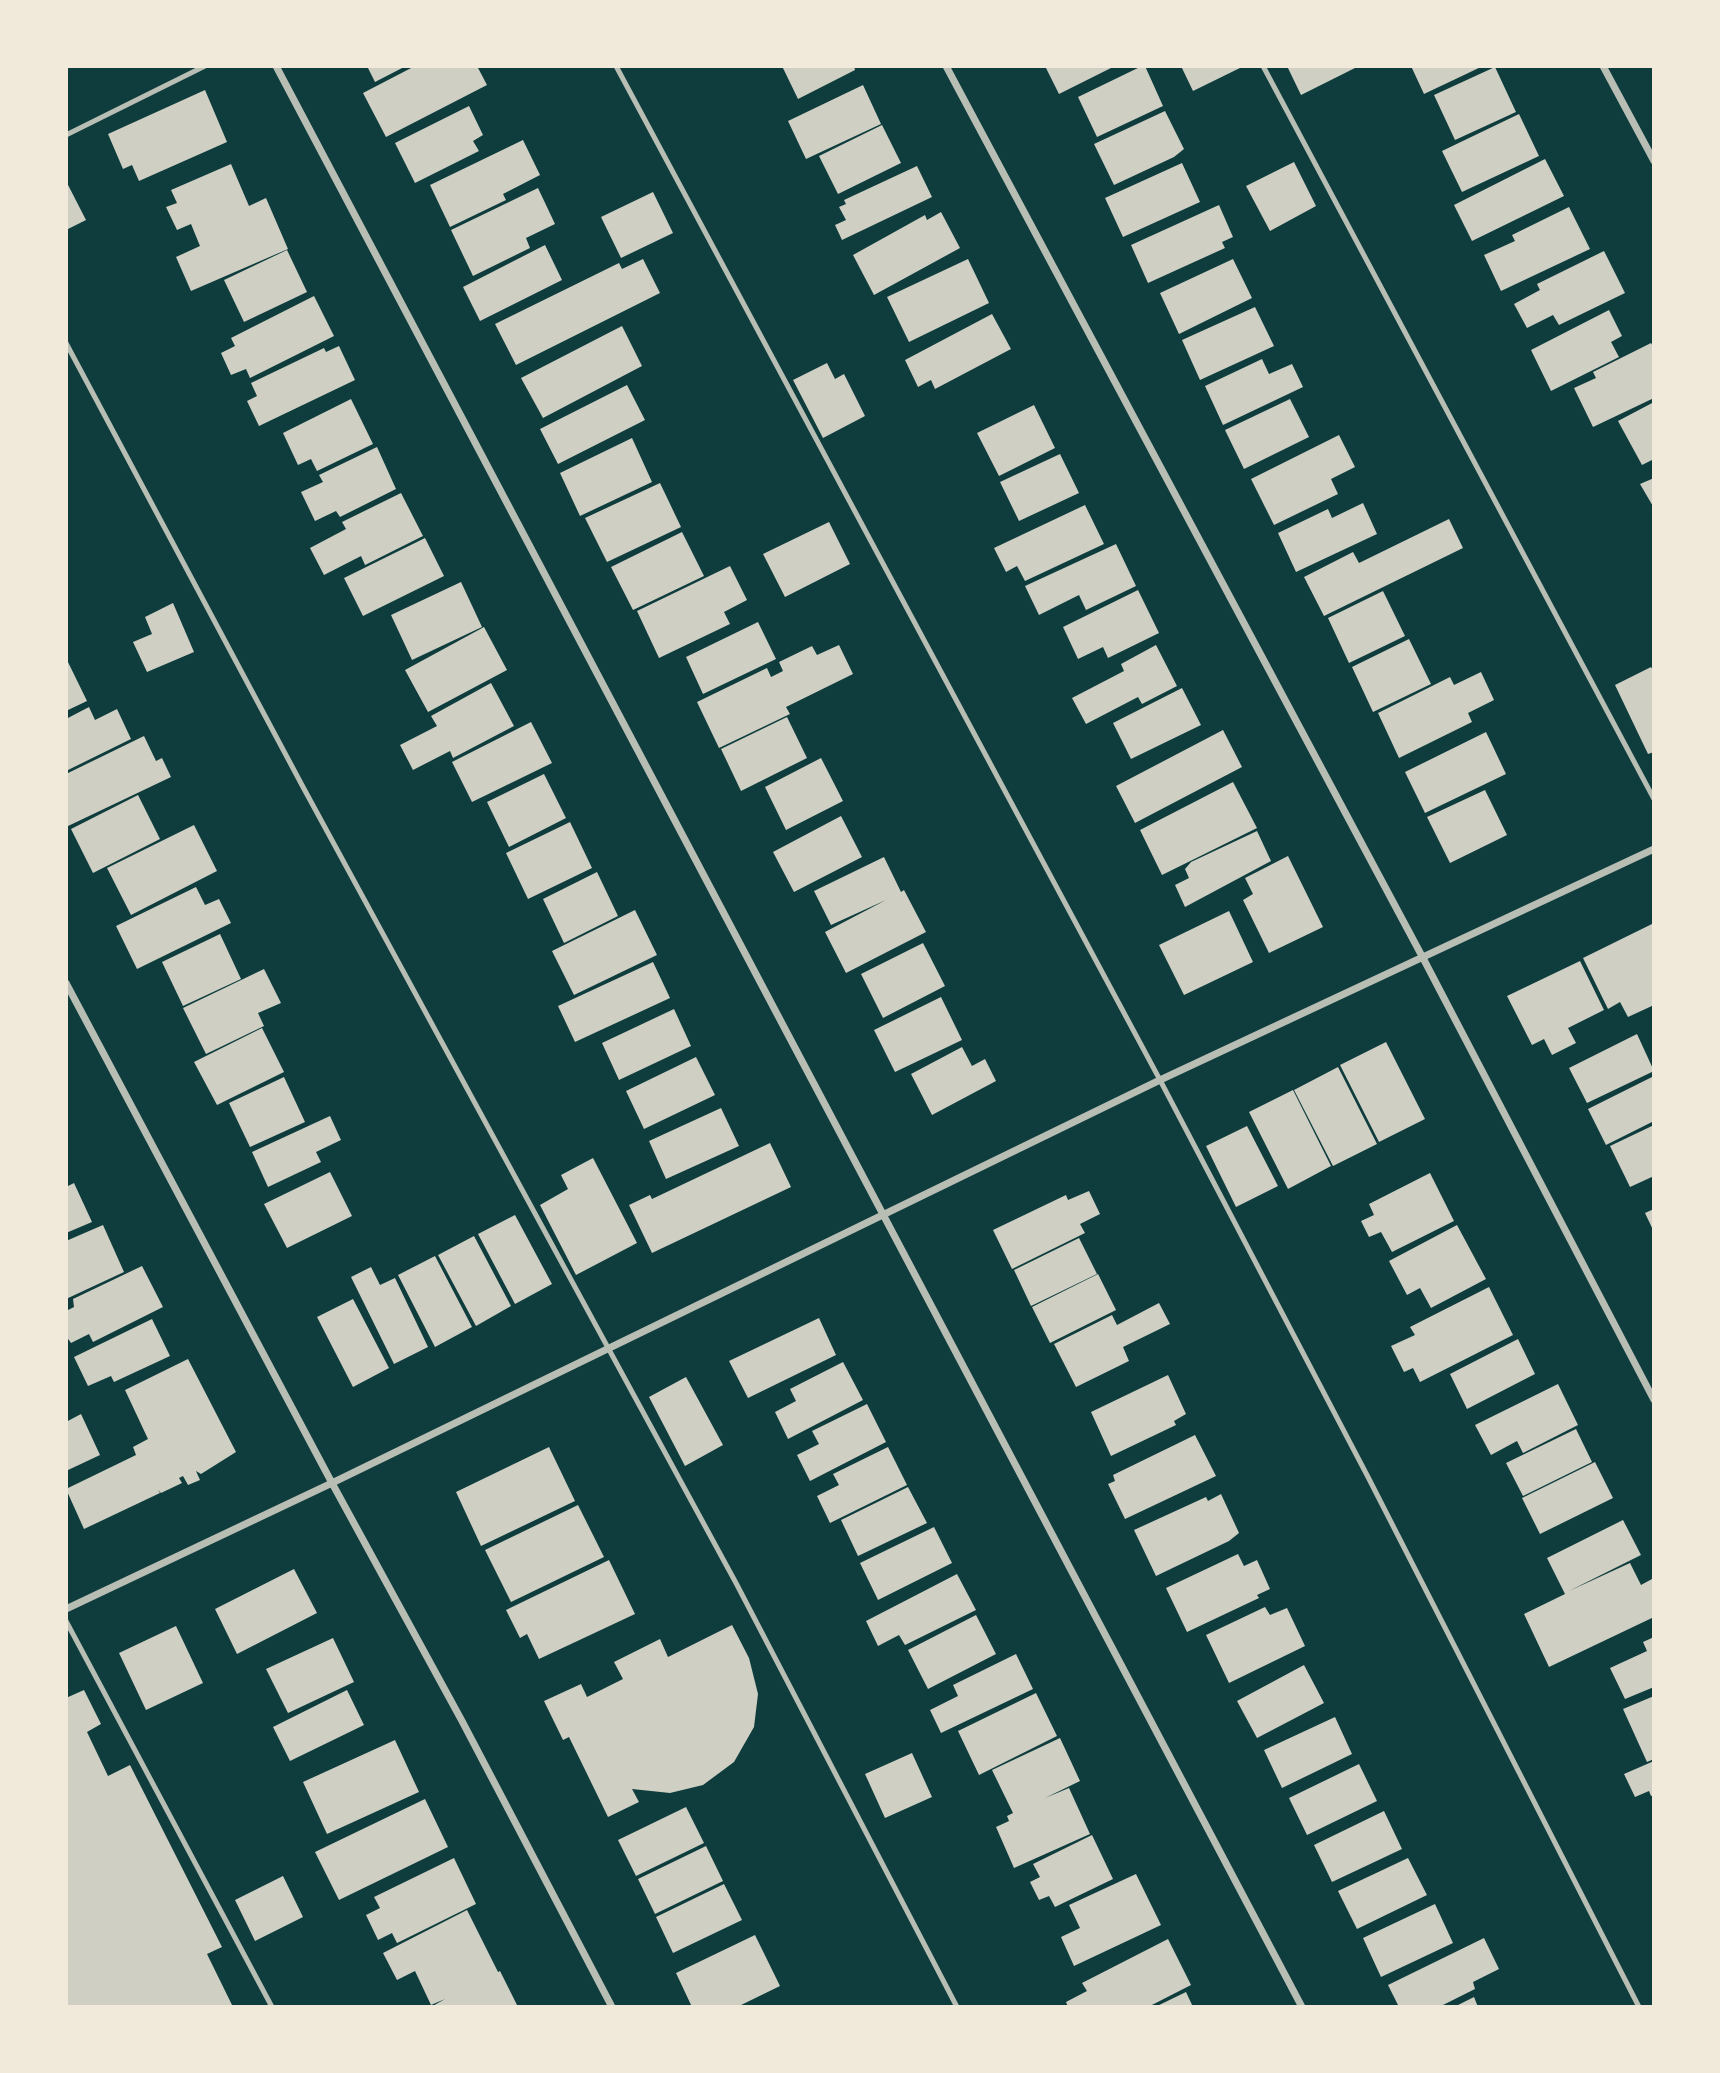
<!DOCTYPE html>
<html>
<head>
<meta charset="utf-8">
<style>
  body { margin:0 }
  #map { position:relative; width:1720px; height:2073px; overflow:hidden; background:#0f3d3e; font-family:"Roboto Condensed",sans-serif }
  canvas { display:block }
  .frame { position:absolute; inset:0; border:68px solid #f1e9da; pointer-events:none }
</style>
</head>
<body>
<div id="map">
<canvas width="1720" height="2073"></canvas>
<div class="frame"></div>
</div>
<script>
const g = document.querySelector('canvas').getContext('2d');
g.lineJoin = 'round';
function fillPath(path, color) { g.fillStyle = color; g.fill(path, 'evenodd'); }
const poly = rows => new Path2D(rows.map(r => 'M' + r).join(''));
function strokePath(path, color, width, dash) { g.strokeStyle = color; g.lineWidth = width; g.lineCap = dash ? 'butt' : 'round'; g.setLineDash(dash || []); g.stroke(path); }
const building = poly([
  [367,66,406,66,375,82],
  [415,66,477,66,487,85,386,137,363,93],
  [782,66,854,66,855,70,798,99],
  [1045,66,1115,66,1059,94],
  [1142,66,1145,66,1163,106,1097,137,1078,97],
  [1181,66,1244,66,1193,91],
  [1287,66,1359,66,1301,95],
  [1411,66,1483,66,1424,94],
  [1495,67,1516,112,1455,140,1434,95],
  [863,85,881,124,806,159,788,121],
  [205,90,227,142,139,181,132,165,123,169,108,134],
  [469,106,483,135,473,141,479,151,415,183,395,143],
  [1165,111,1184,149,1174,157,1114,185,1094,144],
  [1519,114,1539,156,1462,192,1442,151],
  [882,125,901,163,838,194,819,156],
  [523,140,540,175,503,194,506,200,450,227,430,185],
  [1545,159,1564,196,1472,241,1454,205],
  [1294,162,1316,206,1270,231,1246,186],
  [1182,163,1200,202,1123,237,1105,198],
  [231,164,249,206,266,198,288,249,191,291,176,257,200,246,191,224,177,230,166,207,177,203,171,190],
  [917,166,932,197,842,240,835,225,846,220,839,207,846,204,844,200],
  [66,181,86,220,66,230],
  [538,188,555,224,526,238,530,248,473,276,451,230],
  [653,192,673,233,621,258,601,217],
  [1219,205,1233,237,1222,242,1225,248,1148,283,1131,245],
  [1569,207,1590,249,1501,291,1484,255,1515,241,1512,235],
  [941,212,960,248,874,295,853,255,925,215,927,220],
  [545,245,562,280,480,321,463,287],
  [287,250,307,292,244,322,224,280],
  [1604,251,1625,293,1559,325,1553,315,1527,328,1514,304,1540,290,1537,284],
  [643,259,660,293,516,365,495,324,619,263,622,269],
  [968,259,989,303,909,342,887,297],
  [1233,259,1252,298,1179,334,1160,293],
  [314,296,334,336,250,378,246,369,231,375,221,353,235,346,231,338],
  [1255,307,1274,346,1200,380,1182,340],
  [1609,310,1622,336,1611,342,1619,357,1551,391,1531,350],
  [992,314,1011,349,935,389,931,380,918,387,905,360],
  [622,326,642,366,543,418,521,378],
  [1651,343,1654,348,1654,398,1593,427,1574,388,1596,378,1593,372],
  [339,346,355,380,259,426,247,401,257,396,251,383,324,348,326,352],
  [1262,359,1269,374,1292,364,1303,387,1223,425,1205,386],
  [827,363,835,379,844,374,865,416,823,438,793,380],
  [627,385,645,420,558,464,540,429],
  [351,399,373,444,317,471,311,459,298,465,283,433],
  [1290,399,1309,437,1244,469,1225,430],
  [1654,402,1654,459,1642,465,1618,421],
  [1034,405,1055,448,999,476,977,433],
  [1339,435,1355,467,1331,479,1338,494,1274,525,1251,479],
  [632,438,652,482,580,516,560,473],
  [377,447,396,489,340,517,336,511,315,521,301,492,323,482,319,475],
  [1060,454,1079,493,1019,521,1000,482],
  [1654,478,1654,508,1640,484],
  [660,483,681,527,607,562,585,518],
  [401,493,423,536,365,565,361,556,324,575,310,548,346,529,342,522],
  [1363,503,1377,534,1296,572,1278,533,1328,509,1332,518],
  [1085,505,1104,544,1025,581,1017,566,1006,572,994,548],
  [1449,519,1463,548,1324,616,1304,577,1353,552,1359,563],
  [829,522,850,564,785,597,763,554],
  [682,532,704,576,633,610,611,567],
  [425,538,444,576,363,616,344,578],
  [1116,544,1136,586,1086,610,1079,595,1039,615,1025,586],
  [730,566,747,600,724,612,730,624,659,658,637,611],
  [461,582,482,627,412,660,391,615],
  [1138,590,1159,633,1108,658,1103,647,1078,659,1063,627],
  [1383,591,1405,636,1349,663,1328,618],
  [173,603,194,652,147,672,133,642,152,634,145,617],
  [758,622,776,659,703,694,686,657],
  [484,627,507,670,428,712,405,670],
  [1409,639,1431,684,1373,712,1352,667],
  [839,645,853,674,786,707,790,714,719,748,697,702,767,668,771,677,783,671,779,662,812,646,817,655],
  [1156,645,1177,686,1142,704,1138,697,1086,724,1072,698,1124,671,1121,664],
  [66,658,87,701,66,711],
  [1651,667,1654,672,1654,752,1648,754,1615,685],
  [1481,672,1494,700,1468,713,1472,722,1399,758,1378,713,1450,677,1454,685],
  [491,683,514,726,453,758,450,751,413,770,400,745,437,726,431,716],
  [1182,688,1201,725,1131,759,1113,723],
  [89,707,95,720,117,709,131,739,66,771,66,719],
  [787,717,807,758,741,791,721,749],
  [531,722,552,763,472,802,452,762],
  [1223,730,1242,767,1135,823,1116,786],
  [1486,732,1506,774,1425,813,1405,772],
  [144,736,156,761,162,758,171,777,66,827,66,774],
  [821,758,843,801,786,830,765,787],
  [544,774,566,818,509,847,487,802],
  [1233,782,1257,828,1162,875,1140,830],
  [1485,790,1507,835,1450,863,1427,817],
  [138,795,160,839,93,873,71,829],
  [841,816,862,857,794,892,773,852],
  [570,822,592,868,528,899,506,853],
  [194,825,217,871,131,915,107,868],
  [1257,831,1271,861,1185,907,1175,885,1189,878,1185,869,1191,862],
  [1288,856,1323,927,1269,953,1243,900,1253,894,1245,878],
  [884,857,901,892,904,890,926,932,846,973,825,932,886,900,831,925,814,891],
  [597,872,618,916,564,943,543,899],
  [196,887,205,905,219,899,231,923,137,969,116,926],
  [635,910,657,955,574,995,552,951],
  [1229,911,1253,962,1184,995,1159,945],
  [1654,923,1654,1005,1628,1017,1620,1002,1608,1009,1583,958],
  [220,934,241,979,183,1006,162,962],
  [923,943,945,986,883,1018,861,974],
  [1580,961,1604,1010,1568,1028,1576,1043,1552,1055,1544,1039,1532,1045,1507,996],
  [653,962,670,998,575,1042,558,1006],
  [264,969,281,1003,258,1013,264,1026,206,1054,183,1008],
  [941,997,962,1040,895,1072,874,1030],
  [674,1009,691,1046,619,1080,602,1043],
  [262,1028,284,1072,217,1105,194,1062],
  [1637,1034,1654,1071,1587,1103,1569,1068],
  [1386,1042,1425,1119,1379,1142,1340,1065],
  [962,1047,972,1066,985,1059,996,1081,932,1115,911,1074],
  [696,1057,715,1095,644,1129,626,1091],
  [1338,1067,1377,1144,1333,1166,1294,1090],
  [1654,1076,1654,1121,1606,1145,1588,1109],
  [284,1077,305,1122,250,1147,229,1103],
  [1293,1090,1331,1166,1288,1189,1249,1112],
  [721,1108,739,1146,666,1179,649,1141],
  [330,1116,341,1140,316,1152,321,1162,268,1187,252,1152],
  [1654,1125,1654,1176,1630,1187,1610,1146],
  [1247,1126,1278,1186,1236,1207,1206,1146],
  [770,1143,791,1187,652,1253,629,1205,650,1195,652,1199],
  [593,1158,637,1243,576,1275,540,1205,568,1189,561,1175],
  [330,1172,352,1216,287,1248,264,1204],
  [1430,1173,1454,1221,1392,1252,1381,1232,1369,1237,1361,1221,1374,1215,1369,1204],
  [74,1183,92,1222,66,1233,66,1187],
  [1089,1191,1100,1214,1080,1224,1085,1233,1012,1269,993,1230,1066,1195,1068,1200],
  [1654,1209,1654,1232,1645,1213],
  [515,1215,552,1284,515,1304,478,1234],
  [103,1225,124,1272,66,1299,66,1241],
  [1457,1225,1486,1279,1431,1308,1420,1288,1407,1295,1389,1261],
  [474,1236,511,1306,476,1326,438,1255],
  [1079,1238,1097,1274,1031,1306,1014,1270],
  [435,1256,472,1327,435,1347,398,1275],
  [142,1266,163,1307,93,1342,89,1334,71,1343,66,1336,66,1311,74,1307,73,1299],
  [371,1267,380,1285,395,1278,428,1347,394,1364,351,1277],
  [1098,1274,1116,1310,1050,1343,1032,1307],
  [1489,1287,1513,1335,1420,1382,1413,1368,1404,1372,1391,1346,1415,1335,1410,1327],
  [353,1299,389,1368,353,1387,317,1317],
  [1159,1303,1170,1324,1123,1347,1129,1361,1076,1387,1054,1344,1112,1315,1117,1325],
  [819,1318,836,1355,748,1398,729,1361],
  [152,1319,170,1356,114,1382,111,1376,88,1386,74,1357],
  [1518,1339,1535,1374,1467,1409,1450,1374],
  [188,1359,236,1452,201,1474,196,1471,200,1480,188,1485,183,1476,179,1478,182,1483,161,1493,158,1490,160,1493,84,1529,66,1489,136,1455,133,1447,148,1439,125,1390],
  [843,1362,863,1400,788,1439,775,1412,796,1401,790,1389],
  [1168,1375,1186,1414,1174,1421,1176,1425,1111,1456,1091,1412],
  [686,1377,723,1445,685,1466,649,1397],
  [1558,1384,1578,1425,1523,1453,1517,1441,1491,1455,1475,1425],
  [867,1404,886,1442,810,1481,797,1455,819,1444,812,1431],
  [81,1414,100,1455,66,1471,66,1422],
  [1576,1429,1592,1462,1523,1496,1506,1463],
  [1195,1435,1216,1476,1125,1519,1108,1484,1115,1481,1113,1475],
  [549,1447,575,1501,481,1546,456,1492],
  [888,1447,907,1485,830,1523,817,1496,839,1485,833,1474],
  [1595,1462,1613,1498,1540,1534,1522,1498],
  [908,1487,927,1523,858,1556,841,1520],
  [1221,1494,1239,1533,1229,1541,1156,1576,1134,1530,1206,1497,1208,1501],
  [578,1505,604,1557,511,1602,485,1550],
  [1623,1520,1641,1555,1569,1591,1630,1563,1641,1585,1652,1579,1654,1583,1654,1617,1549,1667,1524,1614,1565,1594,1547,1558],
  [934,1527,952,1563,878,1600,860,1563],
  [1238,1554,1244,1566,1257,1560,1270,1589,1257,1595,1259,1598,1187,1632,1166,1588],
  [609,1560,635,1614,539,1659,527,1634,520,1638,506,1610],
  [294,1569,317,1613,237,1654,215,1609],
  [957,1574,976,1610,905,1645,899,1635,878,1646,866,1621],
  [1265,1607,1270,1615,1287,1608,1305,1646,1229,1683,1206,1635],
  [976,1615,996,1654,928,1689,908,1650],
  [732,1625,749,1658,758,1694,754,1727,734,1762,703,1785,670,1793,632,1789,639,1802,608,1817,569,1737,563,1740,544,1701,581,1684,587,1697,623,1679,614,1662,660,1639,668,1657],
  [176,1626,203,1683,146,1710,119,1653],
  [1654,1637,1654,1687,1625,1699,1610,1668,1647,1651,1643,1642],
  [333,1638,354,1682,288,1713,266,1669],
  [1016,1654,1033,1689,941,1733,930,1710,958,1696,953,1685],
  [1304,1665,1324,1703,1257,1738,1237,1701],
  [84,1690,101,1724,87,1732,108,1776,130,1765,222,1947,207,1954,233,2007,66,2007,66,1698],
  [347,1690,364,1725,290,1761,273,1727],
  [1036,1693,1057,1736,979,1775,958,1731],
  [1654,1696,1654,1759,1647,1762,1623,1709],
  [1335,1717,1352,1754,1282,1788,1264,1750],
  [1060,1738,1080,1781,1045,1798,1069,1788,1090,1834,1014,1868,996,1827,1009,1821,1007,1816,1013,1813,992,1770],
  [395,1740,419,1792,327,1834,303,1782],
  [912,1753,932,1797,885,1818,865,1774],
  [1654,1761,1654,1795,1651,1796,1649,1791,1635,1797,1624,1774],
  [1359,1764,1377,1801,1307,1835,1289,1798],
  [425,1799,448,1847,339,1900,315,1852],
  [686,1807,704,1843,636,1876,618,1840],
  [1384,1811,1402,1849,1332,1882,1314,1845],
  [1092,1835,1113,1879,1055,1907,1049,1896,1039,1900,1030,1882,1040,1877,1033,1864],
  [706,1846,723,1881,655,1914,638,1879],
  [454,1858,476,1904,397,1943,392,1933,378,1940,366,1915,380,1908,374,1897],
  [1408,1858,1427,1895,1357,1929,1338,1891],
  [1136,1874,1161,1925,1074,1966,1061,1937,1080,1928,1069,1905],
  [283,1876,303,1917,255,1941,235,1900],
  [724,1884,742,1920,673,1953,656,1917],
  [1435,1904,1453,1943,1381,1977,1363,1938],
  [467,1910,498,1972,500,1971,518,2007,431,2007,445,1999,431,2005,415,1971,397,1980,383,1953],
  [755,1935,780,1986,737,2007,692,2007,676,1973],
  [1484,1938,1499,1969,1473,1982,1475,1989,1439,2007,1399,2007,1388,1985],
  [1168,1939,1191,1985,1148,2007,1068,2007,1066,2002,1087,1991,1082,1983],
  [1186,1992,1193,2007,1155,2007],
  [1474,1997,1478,2007,1454,2007]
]);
const service = poly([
  [616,66,1160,1080,1368,1477,1639,2007],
  [1263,66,1654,799],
  [66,135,205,66],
  [66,343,303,787,736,1583,957,2007],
  [66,1621,272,2007]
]);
const minor = poly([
  [276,66,1302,2007],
  [946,66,1423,958,1654,1400],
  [1603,66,1654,161],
  [66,983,332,1483,462,1721,612,2007],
  [66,1609,332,1483,1160,1080,1654,849]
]);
fillPath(building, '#cfcfc3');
strokePath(service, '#b8beb3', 5);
strokePath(minor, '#b8beb3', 7);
</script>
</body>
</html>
